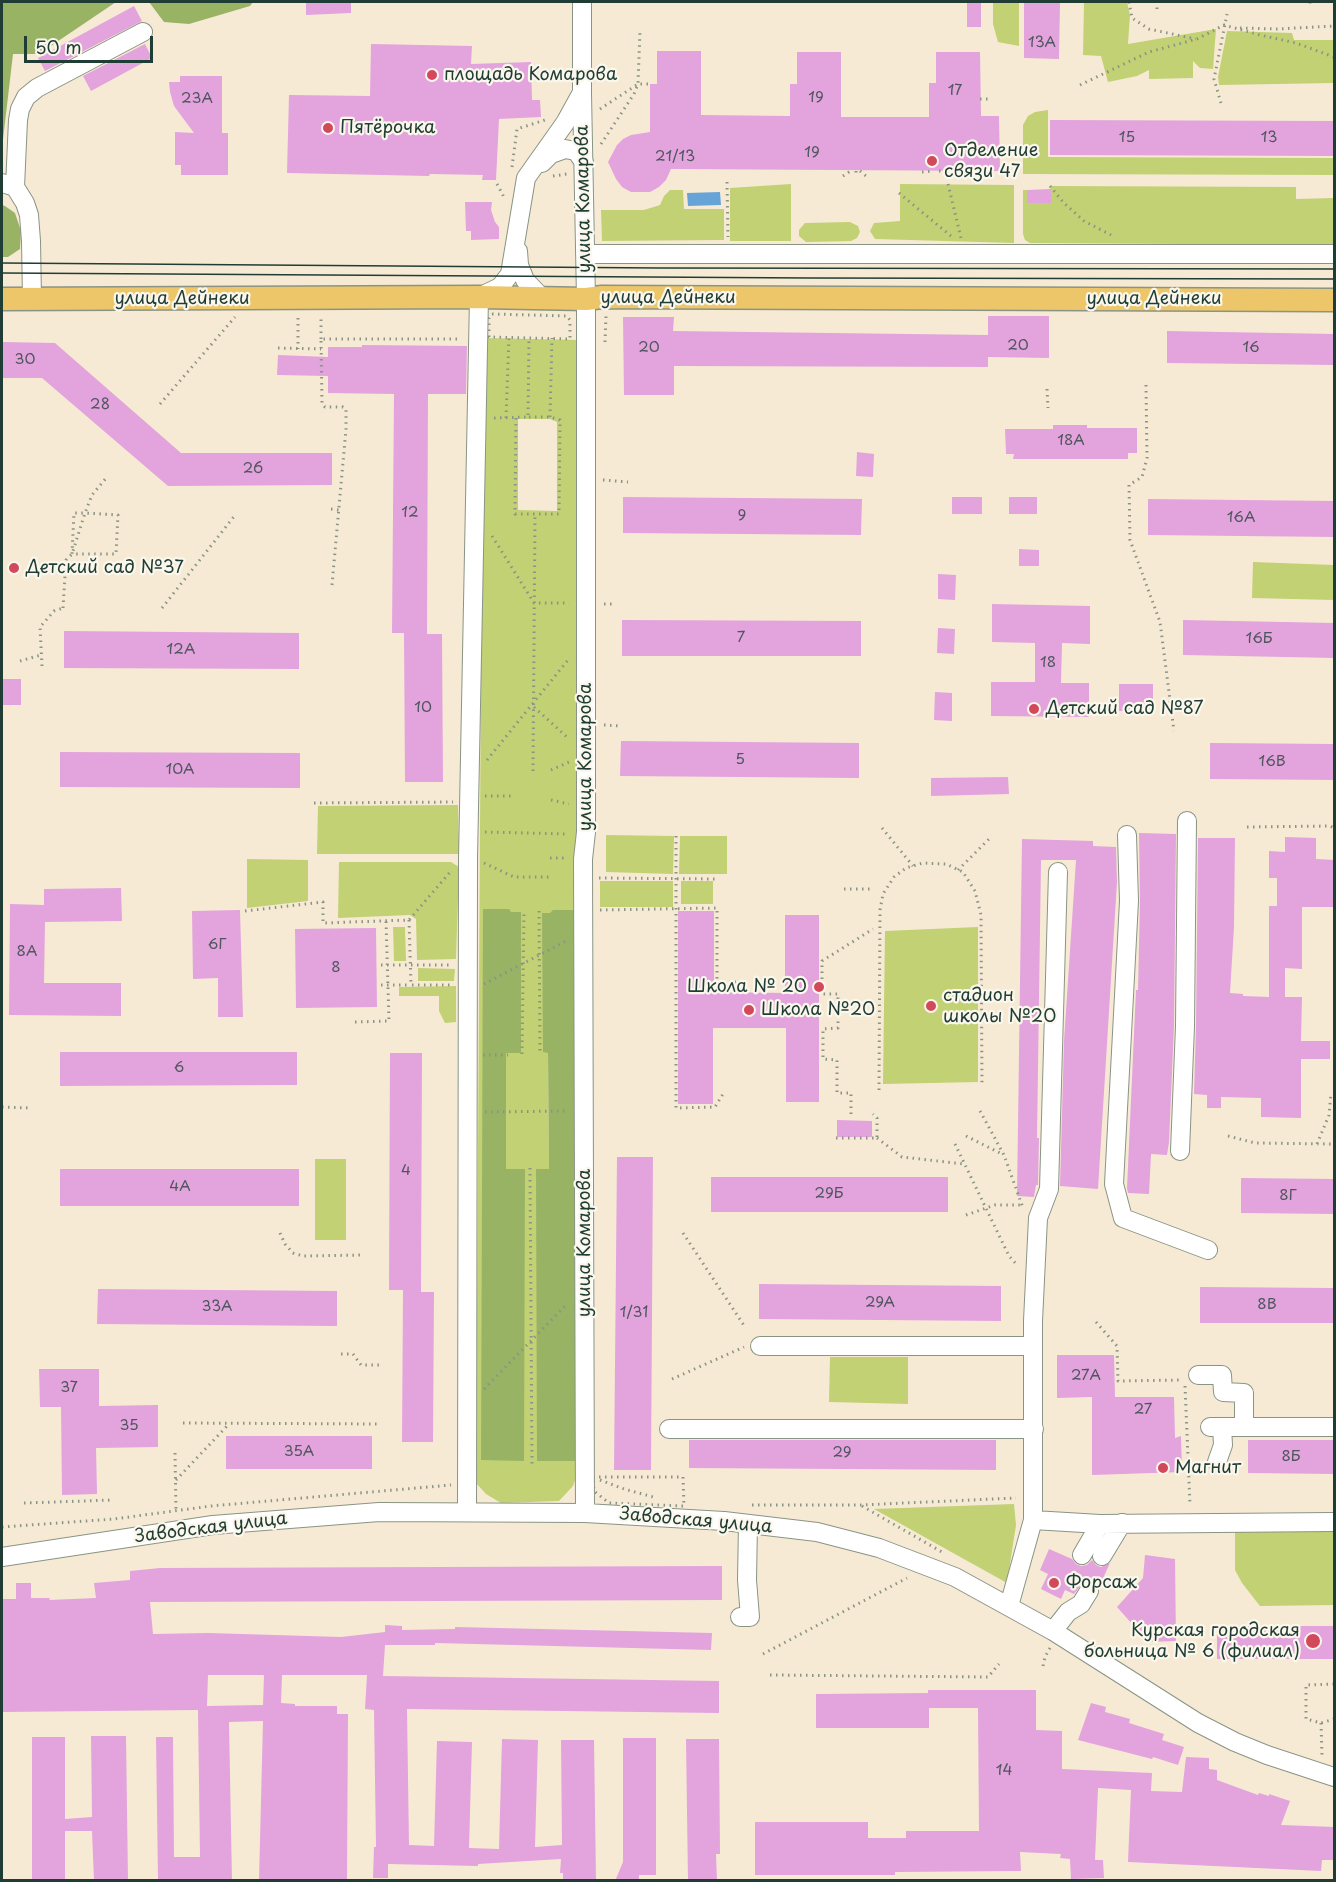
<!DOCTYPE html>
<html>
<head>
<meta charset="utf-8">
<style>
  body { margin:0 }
  #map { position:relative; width:1336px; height:1882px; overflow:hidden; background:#f6ead5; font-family:"Playpen Sans",sans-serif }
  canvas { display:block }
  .frame { position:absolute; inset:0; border:3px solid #1f3d34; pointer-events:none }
  .scale { position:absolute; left:24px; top:36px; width:129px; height:27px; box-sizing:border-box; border:3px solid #1f3d34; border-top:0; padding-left:8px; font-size:18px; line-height:21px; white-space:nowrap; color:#1f3d34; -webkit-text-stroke:4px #fbf7ec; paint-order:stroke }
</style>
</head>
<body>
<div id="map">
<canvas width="1336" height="1882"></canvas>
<div class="frame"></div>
<div class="scale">50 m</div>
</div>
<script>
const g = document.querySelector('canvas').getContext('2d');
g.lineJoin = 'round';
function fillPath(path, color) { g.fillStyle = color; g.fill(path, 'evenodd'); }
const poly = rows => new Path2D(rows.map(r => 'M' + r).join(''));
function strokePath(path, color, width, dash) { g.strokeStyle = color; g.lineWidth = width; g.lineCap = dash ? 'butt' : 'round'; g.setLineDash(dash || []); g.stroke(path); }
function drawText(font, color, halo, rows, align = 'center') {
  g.font = font + ' "Playpen Sans",sans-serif'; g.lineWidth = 4.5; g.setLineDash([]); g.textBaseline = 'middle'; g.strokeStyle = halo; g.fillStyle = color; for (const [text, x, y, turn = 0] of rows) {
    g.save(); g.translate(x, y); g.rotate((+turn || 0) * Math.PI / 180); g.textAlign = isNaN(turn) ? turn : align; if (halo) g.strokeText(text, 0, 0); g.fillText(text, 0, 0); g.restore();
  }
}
const green = poly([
  [993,2,1019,2,1019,46,998,42,993,24],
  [1084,2,1127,2,1130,15,1128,44,1216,29,1213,69,1200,68,1193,61,1193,78,1149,79,1149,70,1137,76,1108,82,1101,56,1083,55],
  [1227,31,1292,33,1294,40,1334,40,1334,83,1219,85,1218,77],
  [1048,110,1048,157,1334,158,1334,175,1023,174,1023,125,1028,116,1035,112],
  [791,184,791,241,730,241,730,188],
  [900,184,1014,185,1014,243,875,239,870,231,874,223,900,221],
  [1050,186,1296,187,1296,199,1334,198,1334,245,1030,243,1025,240,1023,234,1023,190,1027,190,1027,203,1051,202],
  [670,190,683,190,684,209,724,209,724,240,602,241,601,210,644,210,660,205,664,196],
  [850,222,858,226,860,232,857,238,851,241,806,242,799,236,799,230,805,223],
  [483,338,580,340,582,1461,573,1486,559,1501,501,1503,486,1494,476,1483],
  [518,419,550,419,557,422,557,511,518,510],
  [511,912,521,912,521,1052,506,1053,506,1169,525,1169,481,1460],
  [543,913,550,913,581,1461,536,1170,549,1169,548,1052],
  [1253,562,1334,565,1334,600,1252,598],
  [458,805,459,854,317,854,318,806],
  [606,835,674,836,673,874,606,872],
  [680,836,727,836,727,874,679,874],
  [247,859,308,860,308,901,247,908],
  [339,862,451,862,459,867,456,959,417,960,416,919,410,915,338,918],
  [600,881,673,881,673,907,600,907],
  [681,881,713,881,713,904,681,904],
  [393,927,405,927,406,961,394,961],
  [978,927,978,1082,883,1084,885,931],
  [418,968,455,969,454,981,418,981],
  [456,986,456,1022,445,1023,439,1011,439,996,399,996,399,987],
  [315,1159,346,1159,346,1240,315,1240],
  [830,1357,908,1357,908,1404,829,1402],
  [1014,1504,1016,1525,1007,1583,874,1509],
  [1334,1525,1334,1605,1260,1606,1242,1583,1235,1570,1235,1526]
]);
const forest = poly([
  [2,2,116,2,39,54,13,54,2,148],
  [149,2,253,2,250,6,189,24,164,22],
  [2,205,5,206,15,213,21,231,20,249,8,257,2,257],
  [483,909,509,909,511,912,521,912,521,1053,506,1053,506,1169,525,1169,524,1461,481,1460],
  [553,910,579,910,581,1461,537,1461,536,1169,549,1169,548,1053,543,1052,542,913,550,913]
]);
const water = poly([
  [720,192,721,205,688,206,687,193]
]);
const building = poly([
  [306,2,351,2,351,13,306,15],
  [967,2,981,2,981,27,967,27],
  [1024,2,1060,2,1059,59,1024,58],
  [134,6,142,21,45,71,38,58],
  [145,44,152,58,91,91,83,76],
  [371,44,472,46,471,64,531,62,532,100,540,100,541,117,499,119,496,180,482,180,483,175,430,174,429,176,287,173,289,95,370,96],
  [657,51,701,51,701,115,790,116,790,84,797,84,797,52,841,52,841,117,929,117,929,83,936,83,936,52,980,52,981,116,999,116,1000,171,671,169,666,180,659,187,650,192,631,192,622,187,616,179,608,162,617,145,623,139,631,135,650,132,650,84,657,84],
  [180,76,222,76,222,133,228,133,228,175,181,175,181,165,175,165,175,132,194,133,174,106,170,92,169,82,180,82],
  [1050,120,1335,121,1335,156,1050,155],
  [1051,189,1051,203,1027,203,1027,190],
  [465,202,492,202,491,210,495,222,499,227,499,239,471,240,471,231,466,231],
  [988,316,1049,316,1049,358,988,357,988,367,674,366,674,395,624,395,623,317,674,317,673,331,988,335],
  [1167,331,1335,334,1335,365,1167,363],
  [2,342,55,343,181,453,332,453,332,485,168,486,42,378,2,378],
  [362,345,467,346,466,394,428,394,427,634,442,634,443,782,405,782,404,633,392,633,394,394,328,393,328,376,277,375,278,355,328,357,328,347,362,347],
  [1053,425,1087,425,1087,428,1137,428,1137,453,1128,453,1128,459,1013,459,1014,454,1006,454,1005,429,1053,429],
  [857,452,874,454,873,477,856,476],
  [623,497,862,499,861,535,623,533],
  [952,497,982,497,982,514,952,514],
  [1009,497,1037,497,1037,514,1009,514],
  [1148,499,1335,501,1335,537,1148,535],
  [1019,549,1039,550,1039,566,1019,566],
  [938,574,956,575,955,600,938,599],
  [992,604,1090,606,1090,644,1062,643,1061,683,1089,683,1089,717,991,716,991,682,1035,682,1035,643,992,642],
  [622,620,861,621,861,656,622,656],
  [1183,620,1335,623,1335,658,1183,655],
  [938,628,955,629,954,654,937,653],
  [64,631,299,633,299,669,64,668],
  [2,679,21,679,21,705,2,705],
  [1119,684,1153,684,1153,710,1119,711],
  [935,692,952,693,952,721,934,720],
  [621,741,859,743,859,778,620,776],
  [1210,743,1335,744,1335,780,1210,779],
  [60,752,300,753,300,788,60,787],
  [1008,777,1009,794,931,796,931,778],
  [1139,833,1176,834,1174,1026,1169,1142,1167,1155,1151,1154,1149,1194,1128,1193,1127,1188,1136,990,1138,990,1140,902],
  [1285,837,1316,838,1316,859,1335,860,1335,907,1302,907,1302,969,1285,968,1285,997,1302,997,1301,1041,1330,1041,1330,1059,1301,1059,1301,1118,1261,1117,1261,1098,1221,1097,1221,1108,1207,1108,1207,1095,1194,1094,1196,1026,1198,838,1235,838,1234,927,1230,993,1243,994,1243,996,1269,997,1269,906,1277,906,1277,878,1269,878,1269,851,1285,852],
  [1022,839,1093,841,1093,846,1116,847,1117,882,1098,1189,1060,1186,1064,1041,1076,860,1041,860,1037,1138,1039,1138,1038,1185,1036,1185,1034,1197,1017,1196],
  [121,888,122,921,45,922,44,983,121,983,121,1016,9,1015,10,904,44,905,44,889],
  [240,910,243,1017,218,1017,218,978,193,979,192,911],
  [678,911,714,911,714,992,785,993,785,915,819,915,819,1102,786,1102,786,1028,713,1028,713,1104,678,1104],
  [376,928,377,1007,296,1008,295,929],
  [60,1052,297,1052,297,1085,60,1086],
  [390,1053,422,1053,421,1292,434,1292,433,1442,402,1442,403,1290,389,1290],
  [837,1120,872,1121,872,1137,837,1137],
  [617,1157,653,1157,651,1470,614,1470],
  [60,1169,299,1169,299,1206,60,1206],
  [711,1177,948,1177,948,1212,711,1212],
  [1241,1178,1335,1179,1335,1214,1241,1213],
  [759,1284,1001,1286,1001,1321,759,1319],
  [1200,1287,1335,1288,1335,1323,1200,1323],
  [98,1289,337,1291,337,1326,97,1324],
  [1057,1355,1114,1355,1115,1397,1174,1397,1175,1438,1181,1436,1182,1472,1092,1475,1092,1397,1057,1398],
  [39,1369,99,1369,99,1406,158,1405,158,1447,96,1448,97,1494,62,1495,61,1407,40,1407],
  [226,1436,372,1436,372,1469,226,1469],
  [689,1440,996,1440,996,1470,689,1468],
  [1248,1440,1335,1440,1335,1474,1248,1473],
  [1049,1549,1072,1559,1076,1564,1081,1566,1087,1565,1092,1560,1096,1565,1101,1567,1110,1563,1099,1587,1094,1581,1084,1581,1074,1594,1065,1590,1061,1599,1041,1589,1048,1574,1040,1570],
  [1145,1555,1175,1559,1176,1641,1148,1642,1117,1607,1143,1578],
  [722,1566,722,1600,150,1602,153,1634,208,1633,341,1637,385,1632,385,1625,402,1626,402,1630,455,1629,455,1627,712,1633,711,1650,435,1643,435,1645,385,1645,383,1676,719,1681,719,1713,407,1709,409,1845,434,1846,437,1741,472,1742,469,1848,499,1849,502,1739,538,1740,535,1847,562,1845,561,1740,594,1740,596,1881,563,1881,563,1873,560,1873,561,1859,478,1864,478,1866,388,1864,388,1878,373,1878,374,1847,376,1847,374,1710,365,1709,367,1675,282,1675,281,1703,295,1704,295,1706,337,1706,337,1714,348,1714,347,1881,259,1881,263,1721,229,1722,232,1881,158,1881,156,1737,173,1737,174,1857,200,1857,198,1710,2,1712,2,1599,16,1599,16,1583,31,1583,31,1598,50,1598,49,1600,96,1598,94,1583,130,1580,130,1571,160,1568],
  [208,1675,264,1675,263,1705,207,1706],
  [1217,1626,1335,1626,1335,1659,1217,1659],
  [928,1690,1036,1690,1036,1730,1062,1731,1062,1769,1152,1773,1151,1791,1182,1792,1186,1757,1209,1758,1209,1769,1217,1770,1217,1780,1258,1795,1259,1793,1269,1796,1269,1794,1290,1801,1281,1825,1335,1827,1335,1860,1322,1860,1321,1871,1128,1862,1131,1790,1098,1788,1095,1860,1103,1860,1104,1878,1071,1879,1070,1859,1060,1858,1061,1854,1020,1852,1021,1871,895,1872,895,1875,755,1875,755,1822,868,1822,868,1838,906,1838,906,1831,979,1831,978,1708,929,1708,929,1728,816,1728,816,1694,928,1693],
  [1091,1703,1106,1707,1105,1712,1130,1719,1129,1723,1164,1734,1162,1740,1184,1747,1178,1765,1153,1757,1152,1759,1078,1740],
  [91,1736,126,1736,128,1881,94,1881,92,1831,65,1831,65,1881,32,1881,32,1737,65,1737,65,1819,92,1817],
  [623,1738,656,1738,656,1875,639,1875,639,1881,615,1881,623,1862],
  [686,1739,719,1739,720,1854,716,1854,717,1881,688,1881]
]);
const path = poly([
  [1129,2,1132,18,1149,29,1196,39],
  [1310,2,1310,4],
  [1157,9,1157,2],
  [1240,28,1277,29,1334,26],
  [1080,85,1149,52,1197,39,1224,25,1260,35,1296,43,1334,57],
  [980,99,988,99],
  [1221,103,1214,79,1227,14],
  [600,109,638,84,650,84],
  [601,144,634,94,638,84,640,31],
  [512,167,517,129,545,120],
  [856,171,856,177],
  [860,171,866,176],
  [939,171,952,172],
  [922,172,934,171],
  [553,176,567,174],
  [843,176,852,170],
  [727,182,728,237],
  [497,184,505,199],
  [948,184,961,238],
  [1050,186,1063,202,1084,221,1111,235],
  [899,193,951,236],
  [492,314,567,316,570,320,570,339,489,337,489,318,492,314],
  [298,318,298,349],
  [321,339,321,317],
  [605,342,606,316],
  [278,348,321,349],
  [1146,385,1147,458,1142,477,1129,485,1130,540,1160,622,1174,731],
  [1047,389,1048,408],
  [160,404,235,317],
  [550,417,552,338],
  [494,418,528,417,529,338],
  [506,418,509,337],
  [516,418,515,514,559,514,560,420,550,417,528,417],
  [603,480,628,482],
  [331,509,339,510],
  [492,536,534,603,569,603],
  [332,585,346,429,346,409,343,407,325,407,322,404,321,339,461,339],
  [604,604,614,604],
  [63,608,66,560,72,554,85,513,118,515,116,554,72,554,74,513,85,513,92,495,107,477],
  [162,608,236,514],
  [20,661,41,655],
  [42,666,40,627,54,611,63,608],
  [534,707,568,738],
  [604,725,620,726],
  [487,760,568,660],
  [551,770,569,762],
  [533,771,535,514],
  [485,796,515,796],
  [551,800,569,804],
  [314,803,453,802],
  [1247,827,1330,826,1334,828],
  [882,828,913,866],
  [485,832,568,834],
  [676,836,676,1108,715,1107,723,1094],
  [550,858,567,858],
  [484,863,514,877,550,877],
  [958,870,992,836],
  [599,878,717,879],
  [844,889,873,889],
  [600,910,717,908,717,983,736,982],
  [245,911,323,902,323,923,409,920,451,871],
  [539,911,540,1054],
  [409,920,411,985,453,985],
  [381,965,452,965],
  [484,984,566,941],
  [381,985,411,985],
  [355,1022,389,1021,386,921],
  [522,1054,524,910],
  [483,1055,508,1055],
  [879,1090,880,910,883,894,894,877,906,868,923,863,946,864,963,872,975,891,981,915,982,1085],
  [2,1107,30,1108],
  [980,1111,1004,1155,1023,1208],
  [485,1112,566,1111],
  [851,1114,851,1093,837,1093,837,1060,823,1059,823,1029,838,1028,838,994,822,994,822,961,873,929],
  [966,1136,1002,1154],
  [1228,1136,1255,1143,1334,1144],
  [836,1138,877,1138,877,1118,873,1114],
  [877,1138,902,1157,964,1164],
  [955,1144,1009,1256,1018,1266],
  [1317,1144,1329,1115,1331,1093],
  [530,1168,532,1464],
  [966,1215,995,1205,1023,1205],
  [280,1233,285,1244,293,1253,303,1256,364,1255],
  [683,1233,745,1327],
  [1096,1322,1117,1346,1118,1381,1182,1380],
  [341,1354,353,1354,361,1365,379,1365],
  [672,1379,744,1347],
  [1185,1386,1190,1505],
  [484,1389,567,1304],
  [183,1423,378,1424],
  [175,1453,176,1510],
  [593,1477,683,1477,684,1506,609,1503,594,1491,593,1477],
  [176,1480,228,1425],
  [600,1480,624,1489,657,1498],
  [24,1503,113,1500],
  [752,1505,860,1505,1016,1498],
  [862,1506,942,1552],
  [2,1527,114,1519,211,1506,451,1485],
  [763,1654,907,1578],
  [1043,1666,1045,1657,1050,1648],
  [770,1675,988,1677,999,1664],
  [1334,1684,1306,1685,1306,1719,1321,1723,1334,1719],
  [1321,1723,1322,1756]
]);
const minor = poly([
  [582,2,582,93,586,299,586,832,583,859,585,1513],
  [542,163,551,154,565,149,576,151,584,162],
  [2,183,15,187,25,203,29,215,31,241,32,299],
  [15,187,18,120,20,109,26,97,37,88,143,32],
  [518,251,519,265,525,280,542,298],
  [585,254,1334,254],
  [1127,835,1129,901,1114,1184,1123,1218,1208,1250],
  [1180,1151,1185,1026,1187,821],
  [760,1346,1033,1346],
  [1198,1375,1222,1375,1223,1392,1244,1393,1244,1427],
  [1210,1427,1334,1427],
  [669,1429,1034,1429],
  [1217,1462,1223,1445,1222,1427],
  [467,1512,468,859,479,297,500,287,510,274,526,178,565,123,581,94],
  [1033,1520,1033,1321,1038,1218,1049,1189,1058,872],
  [1082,1555,1100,1524],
  [1102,1556,1122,1523],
  [2,1557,213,1525,379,1512,585,1513,724,1521,817,1532,879,1548,955,1577,1053,1631,1198,1723,1235,1742,1267,1755,1334,1777],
  [1009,1606,1033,1520,1100,1524,1334,1522],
  [740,1617,750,1617,747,1580,748,1524],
  [1053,1631,1068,1612,1081,1604,1089,1591]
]);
const major = poly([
  [2,299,479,297,586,299,602,297,1334,300]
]);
const tram = poly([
  [2,263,659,268,1334,269],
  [2,273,809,278,1334,279]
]);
const markers = [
  [432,75,6,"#d1495b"],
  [328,128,6,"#d1495b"],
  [932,161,6,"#d1495b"],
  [14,568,6,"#d1495b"],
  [1034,709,6,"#d1495b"],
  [819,987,6,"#d1495b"],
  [931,1006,6,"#d1495b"],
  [749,1010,6,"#d1495b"],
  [1163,1468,6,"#d1495b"],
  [1054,1583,6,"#d1495b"],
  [1313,1641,8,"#d1495b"]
];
const numberNames = [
  ["13А",1042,43],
  ["17",955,91],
  ["19",816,98],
  ["23А",197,99],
  ["15",1127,138],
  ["13",1269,138],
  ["19",812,153],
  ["21/13",675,157],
  ["20",1018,346],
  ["20",649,348],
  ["16",1251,348],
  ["30",25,360],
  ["28",100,405],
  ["18А",1071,441],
  ["26",253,469],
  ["12",410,513],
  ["9",742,516],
  ["16А",1241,518],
  ["7",741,638],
  ["16Б",1259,639],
  ["12А",181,650],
  ["18",1048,663],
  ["10",423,708],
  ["5",740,760],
  ["16В",1272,762],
  ["10А",180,770],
  ["6Г",217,945],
  ["8А",27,952],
  ["8",336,968],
  ["6",179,1068],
  ["4",406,1171],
  ["4А",180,1187],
  ["29Б",829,1194],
  ["8Г",1288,1196],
  ["29А",880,1303],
  ["8В",1267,1305],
  ["33А",217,1307],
  ["1/31",634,1313],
  ["27А",1086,1376],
  ["37",69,1388],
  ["27",1143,1410],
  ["35",129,1426],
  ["35А",299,1452],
  ["29",842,1453],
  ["8Б",1291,1457],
  ["14",1004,1771]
];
const poiNames = [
  ["площадь Комарова",444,75],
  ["Пятёрочка",340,128],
  ["Отделение",944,151],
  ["связи 47",944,172],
  ["Детский сад №37",26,568],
  ["Детский сад №87",1046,709],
  ["Школа № 20",807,987,"right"],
  ["стадион",943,996],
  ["школы №20",943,1017],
  ["Школа №20",761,1010],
  ["Магнит",1175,1468],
  ["Форсаж",1066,1583],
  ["Курская городская",1300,1631,"right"],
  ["больница № 6 (филиал)",1300,1652,"right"]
];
const streetNames = [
  ["улица Комарова",584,199,-91],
  ["улица Дейнеки",668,298],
  ["улица Дейнеки",182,299],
  ["улица Дейнеки",1154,299],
  ["улица Комарова",586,757,-90],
  ["улица Комарова",585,1243,-90],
  ["Заводская улица",696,1521,5],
  ["Заводская улица",211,1528,-7]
];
fillPath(green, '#c2d173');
fillPath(forest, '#99b365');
fillPath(water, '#66a4d8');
fillPath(building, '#e3a3dd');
strokePath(minor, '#8a9484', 20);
strokePath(major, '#8a9484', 25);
strokePath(path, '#8a9484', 3, [1.5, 4.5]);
strokePath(minor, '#fff', 18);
strokePath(major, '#ecc669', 22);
strokePath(tram, '#1f3d34', 1.5);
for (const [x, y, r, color] of markers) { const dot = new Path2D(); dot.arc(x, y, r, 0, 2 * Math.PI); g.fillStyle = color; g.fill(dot); strokePath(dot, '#fbf7ec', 2); }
drawText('15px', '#50565e', null, numberNames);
drawText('18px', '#1f3d34', '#fbf7ec', poiNames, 'left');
drawText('18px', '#1f3d34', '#fbf7ec', streetNames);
</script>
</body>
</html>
